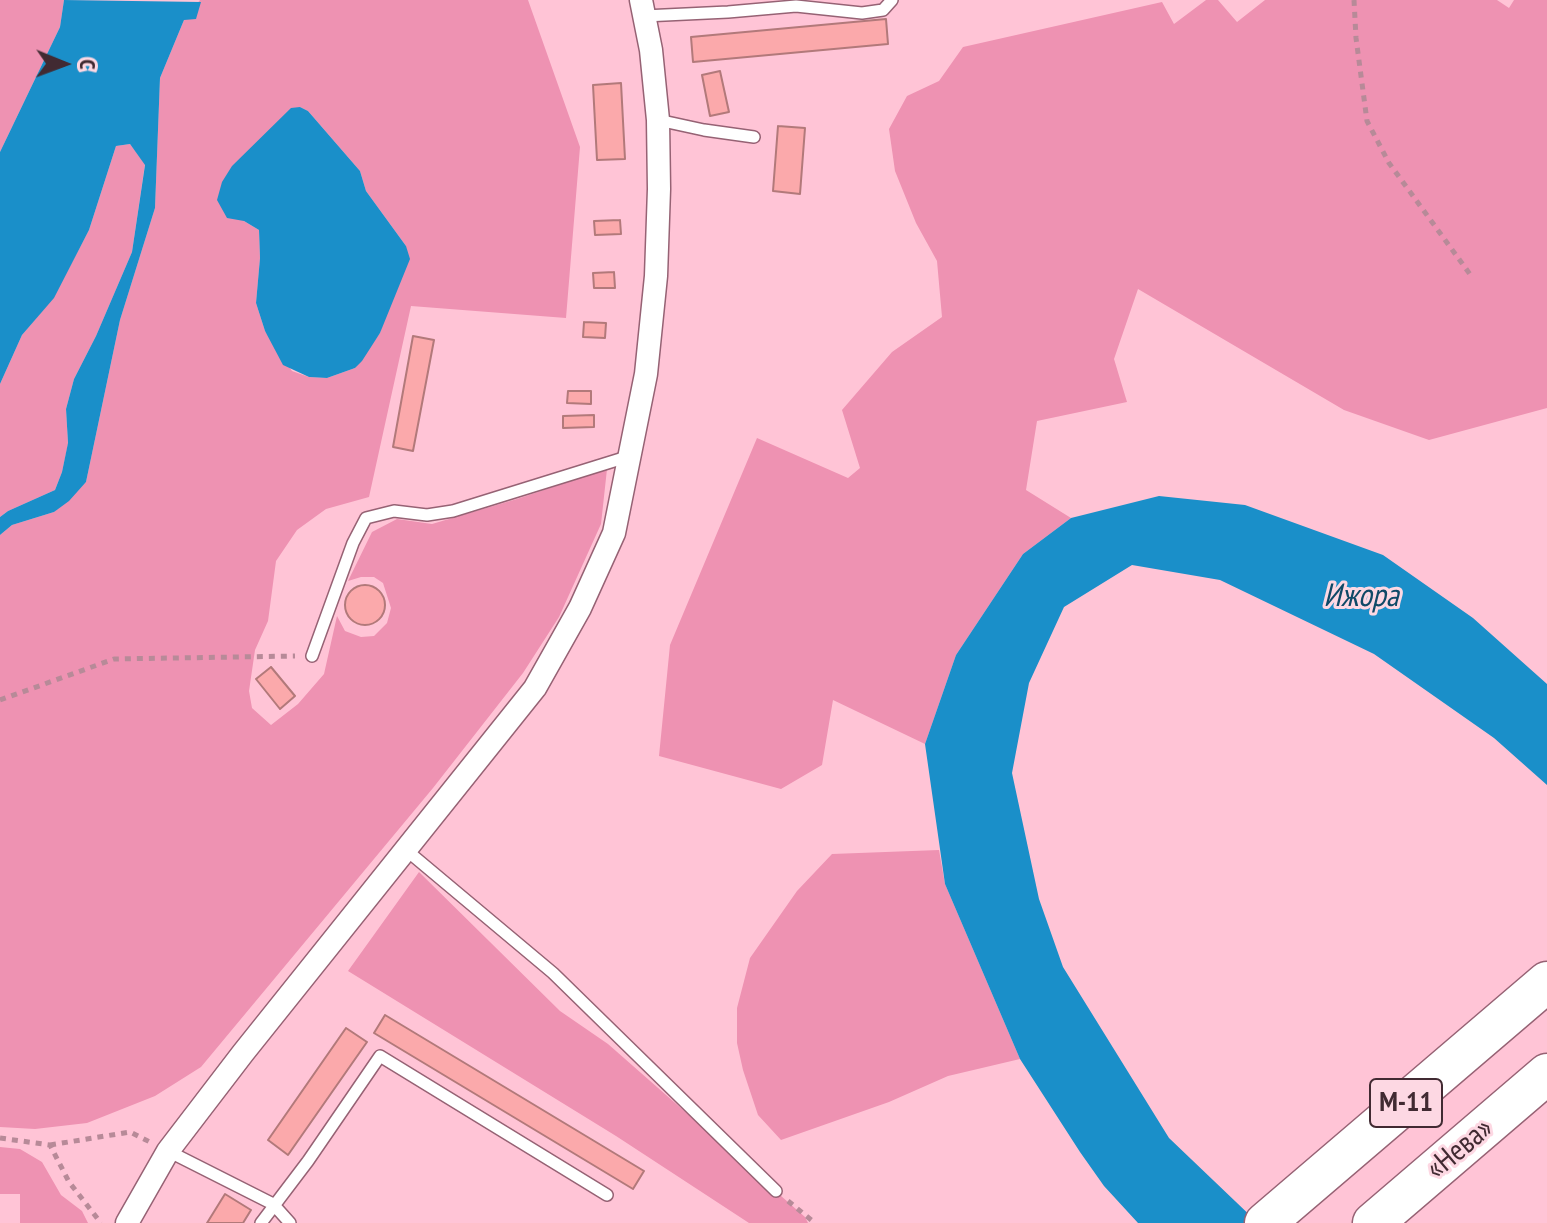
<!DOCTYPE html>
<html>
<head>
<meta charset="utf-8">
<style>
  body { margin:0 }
  #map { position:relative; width:1547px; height:1223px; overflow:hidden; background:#ffc4d6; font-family:"PT Sans Narrow",sans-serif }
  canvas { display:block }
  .north { position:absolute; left:24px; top:24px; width:80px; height:80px; -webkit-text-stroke:6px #fdd8e3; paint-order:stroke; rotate:91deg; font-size:22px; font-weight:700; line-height:32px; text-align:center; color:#412a32 }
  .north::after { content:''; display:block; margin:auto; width:28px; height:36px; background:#412a32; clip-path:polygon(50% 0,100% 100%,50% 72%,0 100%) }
</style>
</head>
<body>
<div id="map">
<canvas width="1547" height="1223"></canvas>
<div class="north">С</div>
</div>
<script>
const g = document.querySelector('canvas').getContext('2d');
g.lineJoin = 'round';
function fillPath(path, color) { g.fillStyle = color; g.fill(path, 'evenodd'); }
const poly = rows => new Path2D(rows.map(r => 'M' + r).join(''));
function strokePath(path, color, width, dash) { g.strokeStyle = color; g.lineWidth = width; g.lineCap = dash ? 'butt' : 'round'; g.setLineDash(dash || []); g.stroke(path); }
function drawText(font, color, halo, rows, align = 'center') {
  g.font = font + ' "PT Sans Narrow",sans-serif'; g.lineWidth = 6; g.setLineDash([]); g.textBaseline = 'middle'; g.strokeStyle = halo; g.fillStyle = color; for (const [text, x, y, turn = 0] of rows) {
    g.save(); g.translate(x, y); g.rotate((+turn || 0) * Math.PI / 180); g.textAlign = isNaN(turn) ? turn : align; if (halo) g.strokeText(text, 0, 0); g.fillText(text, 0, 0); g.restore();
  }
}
const green = poly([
  [0,0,64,0,60,27,0,152],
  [200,0,528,0,580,147,566,318,411,306,369,497,326,509,297,530,276,561,268,621,255,650,249,691,252,708,271,725,298,704,324,674,337,616,345,631,361,637,374,636,387,623,391,608,383,583,374,577,361,577,348,581,372,532,397,519,432,524,517,499,607,469,601,524,559,617,523,673,433,788,201,1067,155,1096,87,1123,35,1129,0,1127,0,535,12,525,54,512,86,482,120,320,155,208,160,78,184,20],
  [300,107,308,111,360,171,366,191,406,246,380,333,355,368,327,378,309,377,292,371,265,331,256,303,260,258,259,230,244,221],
  [1206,0,1218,0,1237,22,1265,0,1497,0,1509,8,1514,0,1547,0,1547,408,1429,440,1344,410,1138,289,1114,359,1127,402,1037,421,1026,490,1071,518,1023,554,956,655,925,744,833,700,822,765,781,789,659,756,670,645,757,438,848,478,860,468,842,410,892,352,942,317,937,261,916,223,895,171,889,129,907,96,939,81,963,47,1162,2,1174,24],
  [130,144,145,164,132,252,96,336,74,379,66,409,68,444,62,472,55,490,8,511,0,517,0,384,22,335,53,298,89,230,116,146],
  [939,850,945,884,1020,1059,948,1076,889,1102,781,1140,758,1115,743,1070,737,1043,737,1008,750,958,797,891,832,854],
  [419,872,560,1011,608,1044,805,1217,808,1223,749,1223,616,1136,348,971],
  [0,1147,20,1149,42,1162,61,1195,82,1211,88,1223,20,1223,20,1194,0,1194]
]);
const water = poly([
  [64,0,201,2,196,19,184,20,160,78,155,208,120,320,86,482,69,501,54,512,12,525,0,535,0,517,8,511,55,490,62,472,68,443,66,409,74,379,96,336,132,252,145,165,130,144,116,146,89,230,54,298,22,335,0,384,0,152,60,27],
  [300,107,308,111,360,171,366,191,406,246,410,259,380,333,362,361,355,368,327,378,309,377,283,365,265,331,256,303,260,258,259,230,244,221,227,218,217,200,222,182,232,166,291,108],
  [1159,496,1245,505,1383,555,1473,618,1547,684,1547,785,1494,738,1374,654,1220,580,1132,565,1064,607,1029,683,1012,773,1039,899,1063,967,1169,1138,1258,1223,1138,1223,1104,1186,1080,1152,1020,1059,945,884,925,744,956,655,1023,554,1071,518]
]);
const building = poly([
  [886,19,888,44,693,62,691,37,886,19],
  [720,71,729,112,710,116,702,75,720,71],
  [621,83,625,159,597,160,593,85,621,83],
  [778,126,805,128,800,194,773,191,778,126],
  [620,220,621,234,595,235,594,221,620,220],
  [614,272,615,288,594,288,593,273,614,272],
  [584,322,606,323,605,338,583,337,584,322],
  [413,336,434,340,413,451,393,447,413,336],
  [568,391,591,391,591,404,567,403,568,391],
  [594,415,594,427,563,428,563,416,594,415],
  '345 605a20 20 0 1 1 40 0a20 20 0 1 1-40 0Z',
  [271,667,295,696,280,709,256,679,271,667],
  [385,1015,644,1171,633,1189,374,1033,385,1015],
  [346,1028,367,1042,288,1155,268,1140,346,1028],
  [225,1194,251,1210,243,1223,207,1223,225,1194]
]);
const path = poly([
  [1354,0,1356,38,1367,121,1389,163,1472,277],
  [0,700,114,659,295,656],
  [0,1138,50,1145,69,1182,101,1223],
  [50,1145,130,1132,150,1142],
  [788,1201,815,1223]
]);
const service = poly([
  [644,16,728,12,796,6,862,13,883,10,892,0],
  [658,120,704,130,754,137],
  [312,656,353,543,366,518,394,511,427,515,453,511,630,456],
  [405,849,553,973,776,1191],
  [168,1151,273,1204,290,1223],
  [261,1223,308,1161,380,1056,607,1195]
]);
const minor = poly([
  [127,1223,168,1151,243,1053,535,688,580,608,614,533,646,374,656,276,659,189,658,120,651,50,641,0]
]);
const motorway = poly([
  [1265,1223,1547,982],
  [1373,1223,1547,1074]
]);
const shields = [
  [1406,1103,72]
];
const shieldNames = [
  ["М-11",1406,1103]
];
const streetNames = [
  ["«Нева»",1460,1149,-40]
];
const waterNames = [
  ["Ижора",1361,597]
];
fillPath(green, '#ee92b2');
fillPath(water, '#1a8fc9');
fillPath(building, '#fba9ab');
strokePath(building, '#b2797a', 2);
strokePath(service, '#966274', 14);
strokePath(minor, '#966274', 25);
strokePath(motorway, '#966274', 43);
strokePath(path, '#b78a98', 5, [6, 6]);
strokePath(service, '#fff', 11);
strokePath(minor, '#fff', 22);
strokePath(motorway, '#fff', 40);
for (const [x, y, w] of shields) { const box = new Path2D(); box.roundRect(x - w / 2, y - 24, w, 48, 6); g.fillStyle = '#fdd8e3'; g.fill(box); strokePath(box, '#412a32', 2); }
drawText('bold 28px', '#412a32', null, shieldNames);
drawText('30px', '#412a32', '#fdd8e3', streetNames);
drawText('italic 32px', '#0f4967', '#fdd8e3', waterNames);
</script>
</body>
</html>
